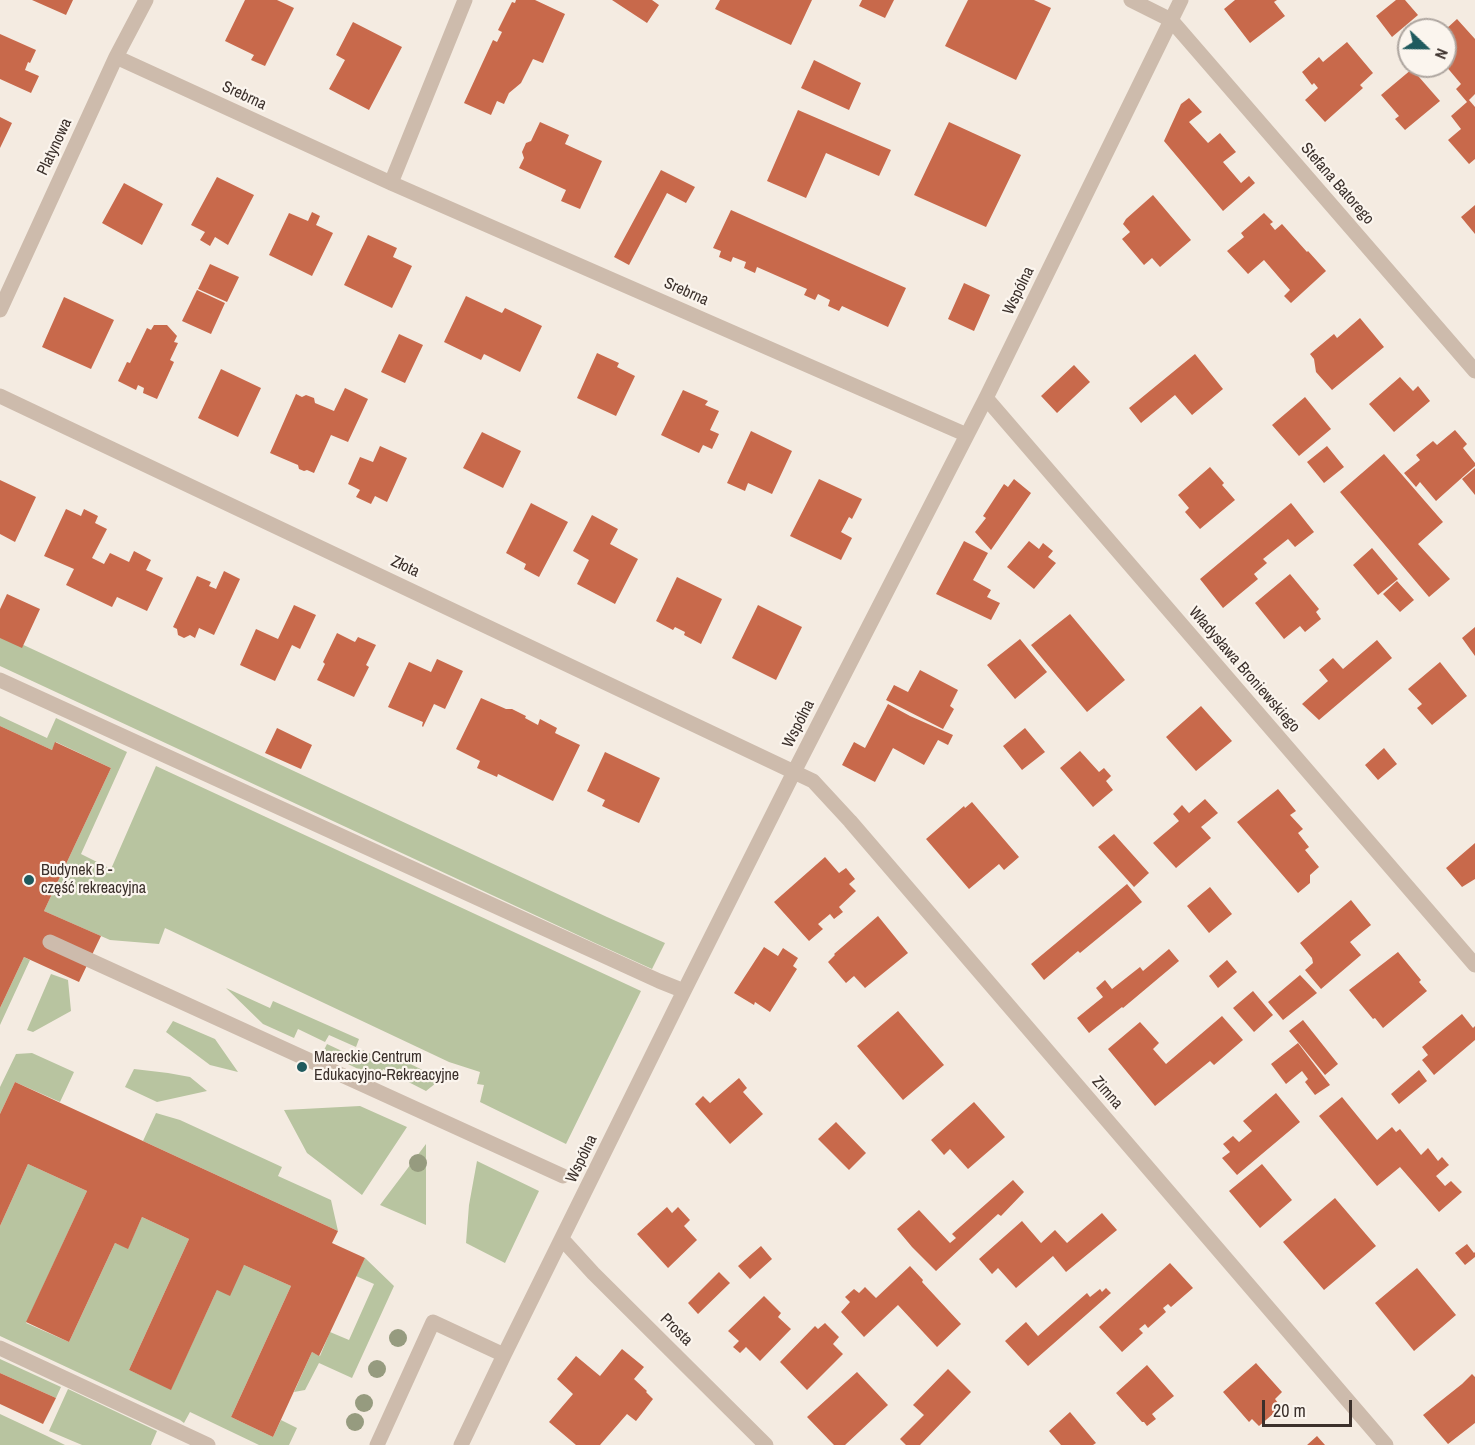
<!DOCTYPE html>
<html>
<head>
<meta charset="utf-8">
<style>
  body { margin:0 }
  #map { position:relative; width:1475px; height:1445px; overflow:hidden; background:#f4ebe1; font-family:"Archivo Narrow",sans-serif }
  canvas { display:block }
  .north { position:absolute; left:1397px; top:18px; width:60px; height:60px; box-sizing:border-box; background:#fbf5ee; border:2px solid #aea6a0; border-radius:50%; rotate:112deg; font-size:16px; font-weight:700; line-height:24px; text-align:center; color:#3b302b }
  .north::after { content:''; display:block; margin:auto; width:21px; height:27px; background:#1f5a5e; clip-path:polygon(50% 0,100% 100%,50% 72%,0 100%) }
  .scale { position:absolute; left:1262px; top:1400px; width:90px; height:27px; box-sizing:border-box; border:3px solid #3b302b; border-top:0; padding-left:8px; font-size:18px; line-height:21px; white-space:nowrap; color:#3b302b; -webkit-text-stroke:4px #fbf5ee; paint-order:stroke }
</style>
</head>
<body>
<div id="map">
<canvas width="1475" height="1445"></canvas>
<div class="north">N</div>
<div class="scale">20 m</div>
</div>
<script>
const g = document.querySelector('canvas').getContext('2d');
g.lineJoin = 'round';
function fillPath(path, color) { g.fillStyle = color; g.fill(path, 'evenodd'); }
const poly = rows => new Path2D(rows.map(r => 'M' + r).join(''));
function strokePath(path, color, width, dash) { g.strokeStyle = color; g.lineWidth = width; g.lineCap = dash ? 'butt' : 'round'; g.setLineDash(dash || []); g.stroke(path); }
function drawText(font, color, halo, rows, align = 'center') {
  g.font = font + ' "Archivo Narrow",sans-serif'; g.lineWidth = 4.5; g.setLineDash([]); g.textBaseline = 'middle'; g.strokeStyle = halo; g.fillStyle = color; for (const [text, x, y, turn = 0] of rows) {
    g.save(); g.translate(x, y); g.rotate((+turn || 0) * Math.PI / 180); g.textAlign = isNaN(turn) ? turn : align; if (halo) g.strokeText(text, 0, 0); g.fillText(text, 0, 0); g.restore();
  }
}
const green = poly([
  [0,634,607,917,665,943,652,969,595,943,0,666],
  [0,716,47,738,56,718,127,752,81,854,111,869,156,766,641,991,566,1144,480,1102,484,1085,477,1084,480,1072,449,1062,165,928,159,944,110,940,44,911,111,768,56,742,52,750,0,726],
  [24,957,30,960,0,1025,0,1008],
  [51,974,68,980,71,1011,33,1032,27,1030],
  [226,988,270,1008,273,1001,359,1039,356,1047,329,1035,325,1042,298,1029,294,1038,263,1024],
  [173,1021,215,1039,238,1072,210,1065,166,1032],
  [327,1044,359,1059,363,1050,384,1061,388,1053,441,1079,426,1091,383,1069,379,1079,323,1052],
  [32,1053,74,1072,60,1102,15,1082,0,1114,0,1087,16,1054],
  [134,1069,168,1073,190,1077,207,1091,157,1102,125,1087],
  [360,1106,407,1127,362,1195,307,1153,284,1110],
  [156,1113,180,1120,282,1167,278,1176,331,1200,338,1231,143,1141],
  [426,1144,426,1225,380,1205],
  [477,1161,539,1191,505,1263,466,1243,469,1205],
  [28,1164,87,1191,26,1323,69,1342,115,1243,128,1248,142,1217,189,1239,129,1370,171,1389,217,1290,244,1265,291,1286,231,1417,273,1437,281,1420,297,1428,289,1445,259,1445,190,1412,184,1423,180,1420,0,1336,0,1226],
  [365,1258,394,1286,352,1378,319,1363,305,1390,294,1392,312,1352,320,1356,330,1332,349,1340,374,1284,356,1276],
  [0,1359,61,1387,56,1398,0,1373],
  [68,1389,157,1431,151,1445,82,1445,49,1431],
  [0,1414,47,1436,65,1445,0,1445]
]);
const building = poly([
  [32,0,73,0,66,15],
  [245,0,277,0,294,8,265,66,251,60,254,55,225,41],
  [516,0,535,0,565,14,543,63,533,59,521,83,509,93,504,104,497,101,491,115,464,103,493,40,497,42,502,32,498,30,512,2,515,3],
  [612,0,652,0,659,5,647,23],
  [720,0,812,0,791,45,715,9],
  [862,0,894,0,885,18,859,6],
  [968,0,1034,0,1051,8,1016,80,945,46],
  [1235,0,1277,0,1274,2,1285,16,1250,43,1224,9],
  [1396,0,1405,0,1418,15,1392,37,1376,16],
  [1457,19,1475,39,1475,94,1469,100,1475,107,1475,159,1469,164,1448,140,1461,129,1451,116,1467,102,1456,89,1461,84,1445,65,1445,30],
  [353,22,402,47,369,110,329,89,345,60,336,55],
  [0,34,36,50,30,63,28,62,25,70,39,76,31,93,0,79],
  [1347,42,1373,73,1360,85,1363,88,1325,122,1305,100,1318,88,1314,83,1312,85,1302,72,1319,57,1323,62],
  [814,60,861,83,849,110,801,88],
  [1412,69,1440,101,1405,130,1395,119,1399,116,1381,95],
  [1189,98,1202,112,1189,122,1208,143,1220,133,1236,152,1223,162,1241,183,1249,176,1255,183,1223,211,1164,141,1181,104],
  [798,110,891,150,879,176,826,153,806,198,767,181],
  [0,117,12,123,0,148],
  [540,122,569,135,565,144,602,161,580,209,561,201,566,190,519,168,524,158,522,152,526,143,531,141],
  [949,122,1021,155,986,227,914,195],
  [661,170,695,187,686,203,667,193,629,265,614,257],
  [217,177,254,195,228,245,215,237,210,246,200,240,205,232,191,225],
  [124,183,163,204,142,245,102,223],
  [1153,195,1191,240,1160,267,1152,258,1144,265,1122,239,1130,232,1123,224,1126,219],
  [1475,205,1475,234,1461,217],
  [731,210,906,288,888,327,842,306,839,311,828,306,830,300,818,294,815,300,804,295,807,289,757,267,755,273,744,268,746,262,733,257,731,262,719,257,721,251,713,248],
  [312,212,320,216,316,225,333,233,312,276,269,255,289,213,308,221],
  [1264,213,1273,222,1270,224,1275,230,1282,224,1307,252,1308,251,1326,271,1291,303,1284,296,1290,290,1264,260,1248,274,1227,251,1244,237,1241,233],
  [368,235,397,248,393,257,412,266,392,308,344,285],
  [210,264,239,277,227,302,198,289],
  [964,283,990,295,974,331,948,319],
  [197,290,225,303,211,334,182,321],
  [466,296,502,313,505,308,542,326,520,372,484,354,481,360,444,342],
  [64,297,114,320,91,369,42,347],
  [1360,318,1384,347,1332,390,1316,372,1314,359,1310,354,1334,334,1337,338],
  [154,325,167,325,177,336,174,342,178,343,170,360,174,362,157,399,143,393,144,388,138,385,136,390,118,381,127,362,130,363,147,328,151,330],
  [399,334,423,345,405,383,381,372],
  [597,353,619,363,617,367,635,376,616,416,577,398],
  [1195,354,1223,389,1192,415,1175,395,1141,423,1129,408],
  [1074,365,1090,382,1057,413,1041,396],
  [221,369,261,388,238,437,198,418],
  [1400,377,1413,391,1418,386,1430,401,1394,432,1369,404],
  [345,388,368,399,348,442,331,435,314,473,307,470,304,471,299,469,298,465,270,453,296,394,302,397,306,395,314,398,315,403,334,411],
  [683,390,708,401,705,405,719,411,710,430,719,434,712,449,703,445,699,453,661,435],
  [1305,397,1331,429,1299,456,1272,425],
  [1455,430,1467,444,1463,448,1475,463,1475,466,1436,501,1420,482,1416,487,1404,473,1420,460,1416,455,1433,441,1437,445],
  [751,431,792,451,772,494,748,483,745,491,727,483],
  [482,432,521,451,503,488,463,468],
  [380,446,407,458,387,502,375,496,371,504,356,497,360,490,348,484,360,457,373,462],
  [1327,446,1344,467,1324,483,1307,462],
  [1384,454,1443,522,1418,544,1450,579,1429,597,1340,492],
  [1210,467,1224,483,1222,485,1235,500,1200,529,1185,512,1189,508,1178,495],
  [1475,468,1475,495,1462,479],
  [819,479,862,499,852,519,849,517,841,532,852,538,841,560,790,536],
  [1014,479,1031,493,991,550,975,532,986,518,983,516,1004,484,1008,487],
  [0,480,36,497,15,542,0,534],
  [531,503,568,522,539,577,524,569,526,564,506,553],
  [1291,503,1314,532,1295,547,1288,539,1263,559,1267,563,1254,574,1258,579,1223,608,1200,579],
  [66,509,81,516,84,509,98,516,95,523,107,529,92,558,104,564,110,553,129,562,134,551,151,560,146,570,163,578,147,611,117,597,112,607,66,585,74,569,44,556],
  [592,515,618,529,610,544,638,559,615,604,577,584,589,560,573,551],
  [964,541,988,553,973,580,991,590,987,597,1000,603,991,620,936,594],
  [1029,541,1039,549,1043,543,1053,551,1048,557,1056,563,1034,589,1007,567],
  [1372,548,1398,579,1378,595,1353,565],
  [224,571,240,579,214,635,199,628,195,638,190,635,184,638,178,635,177,629,173,627,197,576,211,582,209,586,216,589],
  [1290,574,1319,609,1316,612,1321,619,1305,632,1300,626,1284,639,1255,603],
  [677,577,722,599,701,644,684,635,685,632,675,627,673,630,656,621],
  [1397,581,1414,600,1400,612,1383,594],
  [7,594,40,609,22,648,0,638,0,609],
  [294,605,316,615,300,649,292,645,275,681,240,665,256,629,278,639],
  [758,605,802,627,776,680,732,658],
  [1070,614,1125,680,1087,712,1031,645],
  [1475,627,1475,656,1462,638],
  [337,633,355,642,358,637,376,645,366,665,369,667,354,697,317,680,325,664,323,662],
  [1020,639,1047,672,1015,699,987,665],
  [1377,640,1392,658,1319,720,1302,704,1328,681,1319,670,1333,658,1343,669],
  [437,659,463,671,445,709,434,704,423,727,422,726,423,722,388,707,409,662,431,672],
  [1440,662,1467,696,1432,725,1417,708,1422,704,1408,689],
  [920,670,958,690,950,706,954,709,943,729,886,700,894,685,908,692],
  [481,698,506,709,512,709,526,716,525,718,538,725,540,719,557,728,555,733,580,745,553,801,498,774,497,777,477,768,480,761,456,749],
  [888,704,910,716,953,735,948,745,938,740,924,765,893,748,875,782,842,765,854,742,865,748],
  [1201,706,1232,741,1196,771,1166,737],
  [0,726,52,750,55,742,111,768,44,911,101,936,79,982,24,957,0,1008],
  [277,728,312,745,301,769,265,753],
  [1025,728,1045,752,1022,770,1003,746],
  [1384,748,1397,764,1378,780,1365,765],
  [1080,751,1099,772,1104,768,1111,776,1106,781,1113,790,1093,807,1060,768],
  [605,752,660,778,639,823,602,806,605,800,587,791],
  [1278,789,1296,811,1290,815,1303,829,1298,833,1309,847,1305,850,1319,867,1310,875,1310,883,1298,893,1237,822],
  [1205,799,1218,813,1201,827,1211,838,1176,868,1153,843,1179,821,1173,814,1182,805,1189,813],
  [972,802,1019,857,1004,870,999,864,969,889,926,839,964,806,965,808],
  [1114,834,1149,873,1134,887,1098,847],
  [1475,843,1475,879,1462,887,1446,868],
  [825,857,839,873,846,868,855,879,849,884,856,891,839,907,843,912,834,919,830,914,818,924,823,929,809,941,774,902],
  [1127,884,1142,902,1080,953,1078,951,1044,980,1031,964],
  [1210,887,1232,914,1209,933,1187,906],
  [1351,900,1371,925,1350,942,1361,955,1321,989,1305,970,1313,963,1312,958,1300,943],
  [878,916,908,953,865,988,854,976,846,983,828,962,835,955,834,954],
  [764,947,778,956,783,948,798,958,793,966,797,969,770,1012,755,1002,754,1005,734,993],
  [1169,949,1179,961,1123,1008,1122,1007,1089,1033,1077,1018,1103,997,1096,988,1105,980,1112,989,1140,967,1143,971],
  [1398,952,1421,980,1419,982,1427,991,1383,1028,1375,1018,1373,1019,1349,990],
  [1227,960,1237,972,1218,988,1209,976],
  [1300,975,1317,993,1283,1020,1268,1002],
  [1253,991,1273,1015,1254,1032,1233,1008],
  [898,1011,944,1065,903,1100,857,1046],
  [1462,1014,1473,1028,1475,1026,1475,1040,1434,1075,1422,1060,1428,1055,1422,1047],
  [1222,1016,1243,1040,1214,1065,1210,1061,1155,1106,1108,1049,1140,1022,1159,1043,1153,1049,1166,1064],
  [1303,1020,1338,1064,1325,1075,1289,1031],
  [1298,1043,1330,1085,1315,1095,1305,1082,1308,1079,1302,1071,1286,1084,1271,1064],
  [1419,1070,1427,1081,1399,1104,1391,1094],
  [739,1078,747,1088,743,1092,763,1114,730,1144,695,1104,703,1096,710,1103],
  [15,1082,338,1231,332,1243,365,1258,319,1356,312,1352,273,1437,231,1417,291,1286,244,1265,230,1296,217,1290,171,1390,129,1370,189,1239,142,1217,128,1249,115,1243,69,1342,26,1322,87,1191,28,1164,0,1226,0,1114],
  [1276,1093,1300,1122,1237,1175,1222,1158,1230,1152,1223,1144,1233,1136,1239,1142,1252,1131,1243,1121],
  [1342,1097,1377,1140,1392,1127,1396,1132,1400,1129,1421,1155,1428,1148,1438,1161,1442,1157,1449,1165,1436,1176,1445,1186,1451,1181,1462,1192,1439,1212,1400,1167,1377,1186,1319,1116],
  [974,1102,1005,1137,968,1169,950,1149,944,1155,931,1140],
  [836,1122,866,1153,849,1170,818,1139],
  [1262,1164,1292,1200,1260,1228,1229,1191],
  [1013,1180,1024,1192,1001,1216,998,1214,936,1271,912,1247,897,1229,919,1210,950,1243,956,1238,952,1234],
  [1335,1198,1376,1246,1324,1290,1283,1242],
  [667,1207,672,1213,678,1207,690,1220,684,1226,697,1240,668,1268,637,1234],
  [1102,1213,1117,1230,1066,1272,1053,1256,1016,1288,998,1268,992,1274,979,1259,1022,1221,1041,1243,1055,1230,1067,1243],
  [1467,1244,1474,1253,1475,1252,1475,1257,1465,1265,1455,1253],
  [761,1246,772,1259,750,1279,738,1266],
  [1170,1263,1193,1288,1171,1307,1168,1304,1163,1308,1166,1312,1148,1328,1145,1324,1139,1329,1143,1333,1122,1352,1099,1327],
  [910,1266,923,1280,922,1282,961,1324,937,1347,898,1305,864,1337,841,1312,850,1302,845,1297,854,1289,859,1293,865,1287,876,1298],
  [1417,1268,1456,1315,1414,1351,1375,1303],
  [719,1272,730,1283,698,1314,688,1303],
  [1106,1288,1111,1293,1028,1366,1005,1341,1026,1322,1038,1336,1087,1293,1090,1297,1100,1289,1102,1292],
  [764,1296,781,1313,778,1317,791,1329,760,1361,746,1347,740,1353,733,1347,739,1341,728,1331],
  [825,1323,839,1337,833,1344,843,1354,807,1390,780,1362,815,1326,818,1329],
  [622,1349,644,1367,634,1379,647,1391,646,1392,653,1399,636,1421,627,1414,600,1445,576,1445,549,1422,573,1394,557,1379,576,1356,600,1376],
  [1256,1363,1282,1392,1275,1399,1281,1407,1259,1426,1252,1419,1249,1422,1223,1392],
  [1147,1365,1174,1396,1152,1414,1156,1419,1147,1426,1144,1422,1142,1422,1116,1393],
  [948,1369,971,1392,920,1445,906,1445,900,1439,924,1415,913,1405],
  [857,1372,888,1405,845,1445,834,1445,807,1417],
  [0,1373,56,1398,43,1424,0,1404],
  [1472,1374,1475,1377,1475,1423,1448,1444,1423,1415,1462,1384],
  [1070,1412,1096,1443,1093,1445,1061,1445,1049,1431],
  [1317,1436,1325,1445,1307,1445]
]);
const minor = poly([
  [1131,0,1171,20,1475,371],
  [116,57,391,183,967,435],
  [391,183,465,0],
  [0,310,116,57,146,0],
  [0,396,813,781,850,821,1386,1445],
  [986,398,1475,965],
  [0,680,659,981,684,991],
  [50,942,563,1176],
  [562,1239,593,1273,766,1445],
  [0,1348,208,1445],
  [377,1445,433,1322,504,1355],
  [461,1445,504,1355,684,991,794,772,986,398,1181,0]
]);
const trees = [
  [418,1163],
  [398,1338],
  [377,1369],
  [364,1403],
  [355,1422]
];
const markers = [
  [29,880,6,"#1f5a5e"],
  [302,1067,6,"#1f5a5e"]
];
const streetNames = [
  ["Srebrna",244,96,25],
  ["Platynowa",55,147,-65],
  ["Stefana Batorego",1337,184,49],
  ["Wspólna",1019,291,-64],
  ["Srebrna",686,292,24],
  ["Złota",405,567,25],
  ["Władysława Broniewskiego",1244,670,49],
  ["Wspólna",799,724,-63],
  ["Zimna",1107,1093,49],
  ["Wspólna",582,1159,-64],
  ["Prosta",676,1330,45]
];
const poiNames = [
  ["Budynek B -",41,871],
  ["część rekreacyjna",41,889],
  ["Mareckie Centrum",314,1058],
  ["Edukacyjno-Rekreacyjne",314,1076]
];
fillPath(green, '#b8c4a0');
fillPath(building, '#c8694b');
strokePath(minor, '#cdbbac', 15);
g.fillStyle = '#969b7f';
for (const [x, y] of trees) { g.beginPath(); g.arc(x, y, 9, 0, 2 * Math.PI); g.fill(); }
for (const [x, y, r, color] of markers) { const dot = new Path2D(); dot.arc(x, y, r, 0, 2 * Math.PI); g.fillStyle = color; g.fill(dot); strokePath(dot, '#fbf5ee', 2); }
drawText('16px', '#3b302b', '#fbf5ee', streetNames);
drawText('16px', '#3b302b', '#fbf5ee', poiNames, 'left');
</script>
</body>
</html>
